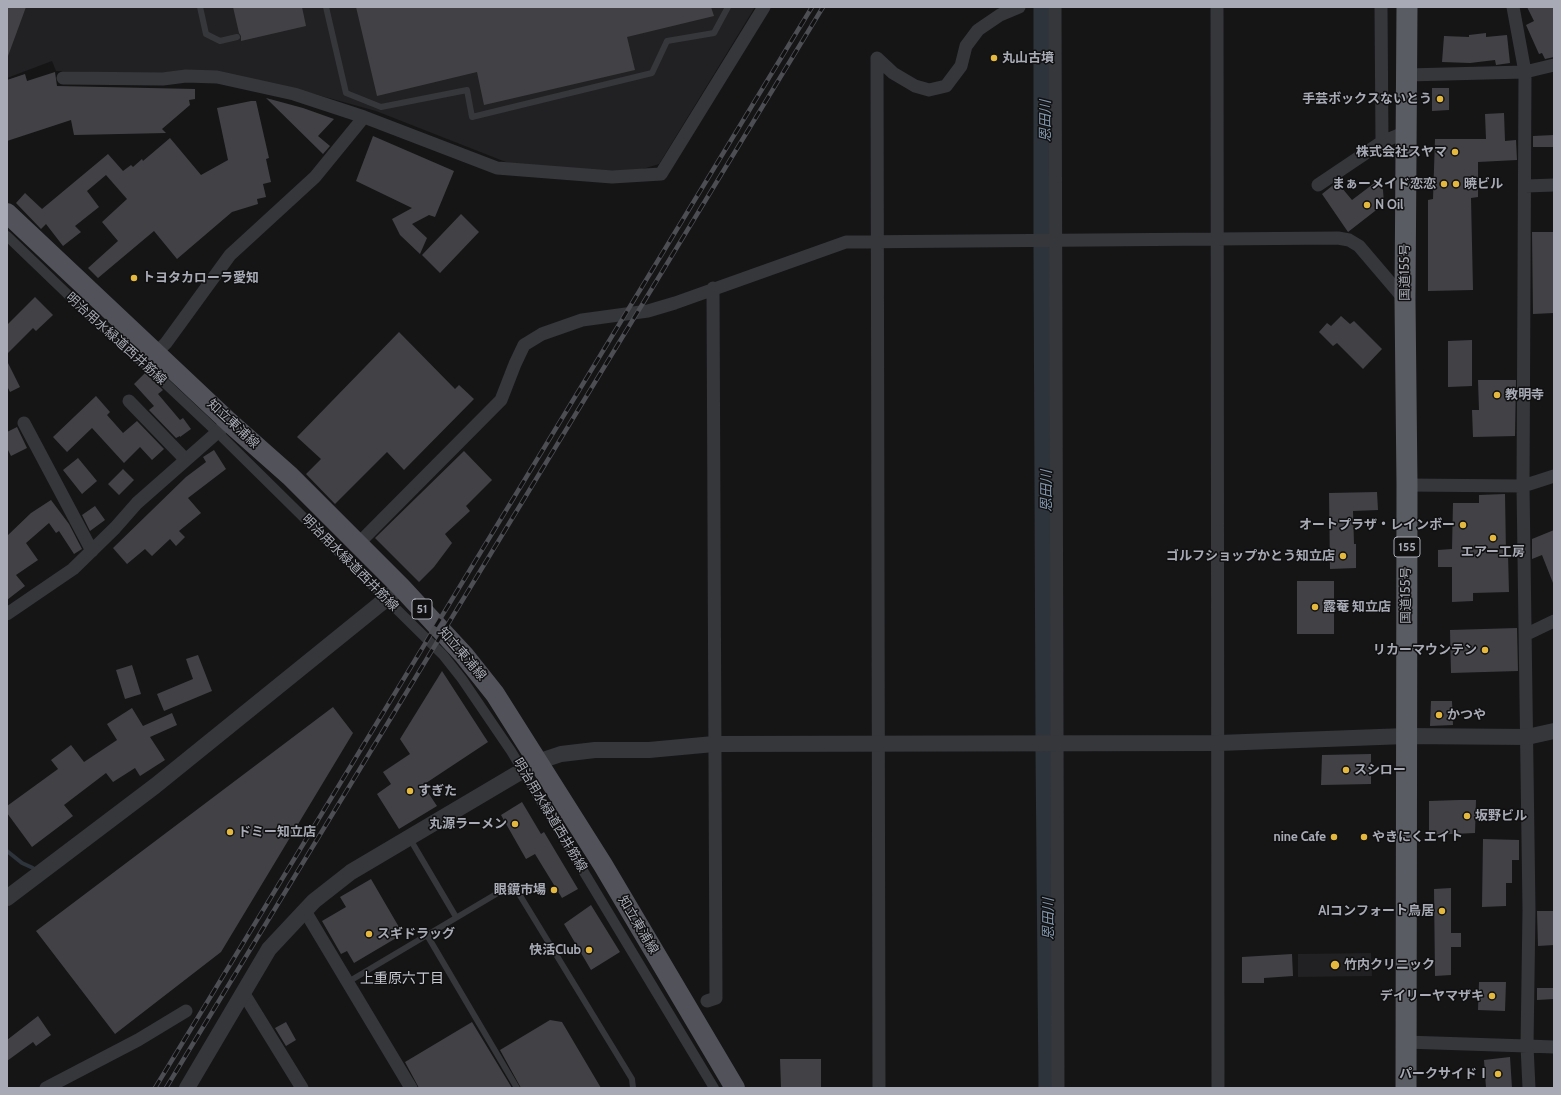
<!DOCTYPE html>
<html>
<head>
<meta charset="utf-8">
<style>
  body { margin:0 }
  #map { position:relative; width:1561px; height:1095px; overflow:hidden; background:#151516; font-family:Cabin,sans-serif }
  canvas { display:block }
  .frame { position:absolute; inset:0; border:8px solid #a8abb6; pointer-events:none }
</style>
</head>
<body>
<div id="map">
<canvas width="1561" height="1095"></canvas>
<div class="frame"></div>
</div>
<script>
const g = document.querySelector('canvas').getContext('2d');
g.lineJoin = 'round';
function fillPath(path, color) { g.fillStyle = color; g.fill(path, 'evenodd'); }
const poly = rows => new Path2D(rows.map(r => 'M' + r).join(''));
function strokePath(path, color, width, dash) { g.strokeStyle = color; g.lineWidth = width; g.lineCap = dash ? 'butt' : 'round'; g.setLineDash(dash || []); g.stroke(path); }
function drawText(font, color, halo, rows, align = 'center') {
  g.font = font + ' Cabin,"Noto Sans JP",sans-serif'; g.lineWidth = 3; g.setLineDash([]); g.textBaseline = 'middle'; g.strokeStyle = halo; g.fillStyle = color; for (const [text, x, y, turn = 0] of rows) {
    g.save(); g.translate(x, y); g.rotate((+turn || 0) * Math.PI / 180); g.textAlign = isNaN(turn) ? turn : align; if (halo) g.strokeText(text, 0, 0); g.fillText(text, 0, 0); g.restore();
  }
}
const built = poly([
  [7,7,755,7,659,164,636,171,565,170,516,166,376,111,307,92,163,74,56,71,52,61,7,78],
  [1371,953,1372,976,1298,977,1298,954]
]);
const stream = poly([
  [7,851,22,863,33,868]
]);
const river = poly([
  [1046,7,1046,234],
  [1046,246,1048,737],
  [1048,750,1051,1088]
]);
const building = poly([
  [7,7,26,7,8,56,7,55],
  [233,7,302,7,306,26,241,41,241,36,239,33],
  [356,7,711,7,714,16,627,37,635,70,484,105,477,72,377,96],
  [1527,7,1554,7,1554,57,1545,59,1542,53,1539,54,1526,25,1534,21],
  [1486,33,1486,37,1507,35,1510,63,1496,65,1495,60,1470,63,1442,62,1444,36,1469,37,1469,35],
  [55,72,57,86,195,89,195,99,189,100,190,105,162,129,166,133,74,135,71,120,7,141,7,80,25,74,27,81],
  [1432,88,1449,88,1449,110,1432,111],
  [266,98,303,108,334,119,318,136,330,146,323,154],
  [251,101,256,101,269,158,266,159,271,182,263,184,266,197,257,199,258,204,232,212,177,259,154,231,98,278,88,268,118,241,102,222,127,199,106,175,87,191,99,207,75,226,81,232,63,246,46,224,41,229,16,203,25,193,42,209,108,154,123,171,131,165,133,167,142,159,143,161,170,138,201,175,228,160,217,108],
  [1504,113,1505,141,1516,140,1517,160,1478,162,1478,197,1471,198,1473,290,1428,291,1428,200,1433,199,1435,139,1486,139,1485,114],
  [1554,135,1554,147,1533,147,1533,136],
  [373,136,454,171,435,217,429,215,412,224,427,238,420,254,400,235,392,219,412,208,356,181],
  [1377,181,1383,190,1384,204,1348,232,1322,194,1337,182,1352,200],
  [461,214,479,232,440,273,422,255],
  [1532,232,1554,232,1554,313,1533,314],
  [35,297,53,315,36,331,33,328,7,354,7,325],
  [1341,316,1350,324,1354,321,1382,349,1363,369,1337,343,1333,346,1319,332,1327,323,1331,326],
  [399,332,455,389,459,385,474,399,404,470,387,452,335,504,306,474,321,459,297,437],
  [1472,340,1472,386,1448,387,1448,341],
  [7,361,20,387,10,392,7,386],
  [145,373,163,390,158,394,180,420,183,418,191,429,180,437,180,436,176,438,149,410,154,406,134,384],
  [1478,380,1516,380,1515,436,1473,437,1472,410,1479,410],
  [96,396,110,412,107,415,123,433,137,421,164,449,152,460,140,447,124,463,92,428,67,452,53,437],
  [17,427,27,448,11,456,7,448,7,432],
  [214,450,226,469,188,498,201,513,179,531,185,537,176,546,170,539,152,556,145,549,127,564,113,548,186,477,206,462,203,457],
  [464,451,492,480,466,506,470,511,445,534,452,543,434,567,419,582,375,538],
  [78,458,97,481,82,494,63,470],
  [123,469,134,480,119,495,108,484],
  [1377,492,1378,510,1353,511,1354,544,1356,544,1356,568,1330,569,1329,493],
  [1505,494,1506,554,1508,554,1509,592,1473,593,1473,601,1452,602,1452,567,1438,567,1438,550,1452,549,1453,503,1479,503,1479,495],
  [51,500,69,524,82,549,74,554,59,531,56,533,49,523,26,543,38,560,16,575,25,586,7,600,7,536,31,513],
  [95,506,105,520,90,531,82,515],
  [1554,530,1554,582,1553,583,1542,555,1532,559,1532,539],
  [1297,581,1334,581,1334,634,1297,634],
  [1517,628,1518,671,1451,673,1450,630],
  [198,655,212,691,164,711,157,694,193,679,186,659],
  [132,665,141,694,125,699,116,670],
  [442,671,488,742,423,785,437,806,399,829,377,794,391,784,383,772,410,754,400,739],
  [1431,701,1452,701,1453,725,1430,726],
  [333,707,353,733,221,952,115,1034,36,931],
  [132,708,143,726,172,713,177,725,150,737,165,760,140,776,135,768,113,782,106,773,64,805,73,816,32,847,7,813,7,806,58,769,51,760,71,745,84,762,117,740,107,724],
  [1371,754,1371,784,1321,785,1322,755],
  [1459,800,1476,800,1475,833,1429,835,1429,801],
  [522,802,541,834,544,832,578,889,562,898,535,854,526,859,501,815],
  [1483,839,1519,840,1519,860,1512,860,1512,883,1506,883,1506,906,1482,907],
  [371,879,403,934,354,963,347,951,341,954,322,921,346,907,340,897],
  [1451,888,1451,933,1461,933,1461,947,1451,947,1451,975,1435,976,1434,889],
  [591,905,620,952,591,970,564,924],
  [1537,911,1554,911,1554,945,1538,946],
  [1292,954,1293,976,1264,978,1264,983,1242,983,1242,957],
  [1479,982,1506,982,1505,1011,1478,1010],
  [1537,988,1554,988,1554,999,1537,1000],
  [38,1016,51,1035,36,1046,33,1042,7,1061,7,1040],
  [550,1020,562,1022,601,1088,521,1088,500,1050],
  [286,1022,296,1040,286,1046,275,1028],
  [472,1022,512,1088,419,1088,405,1062],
  [1510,1057,1512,1088,1486,1088,1484,1060],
  [780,1059,821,1059,821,1088,781,1088]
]);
const service = poly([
  [200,7,206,34,220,41,237,37],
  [326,7,346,93,381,107,467,90,472,117,652,73,667,41,714,33,728,7],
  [410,839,456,917],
  [427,935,517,1088],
  [348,982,513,884,632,1079,633,1088]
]);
const pedestrian = poly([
  [7,236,86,312,149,368,217,432,443,655,462,679,511,751,714,1088]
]);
const minor = poly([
  [1055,7,1058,1088],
  [1217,7,1218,1088],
  [1381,7,1382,142],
  [1513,7,1525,72,1523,486,1529,910,1527,1046,1554,1047],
  [1407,75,1525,72,1554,65],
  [63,78,163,79,186,76,217,77,294,94,364,117],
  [1318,185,1382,142,1406,132],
  [1526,186,1554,185],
  [157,352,166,343,230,255,315,177,364,117,497,168,612,177,661,174,764,7],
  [129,401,186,460],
  [24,423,92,551],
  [1407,485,1523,486,1554,476],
  [358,544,501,400,515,364,524,345,542,334,582,320,648,311,675,303,846,242,1338,238,1349,240,1359,246,1405,300],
  [7,614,73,569,115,528,137,503,229,422],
  [1527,634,1554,621],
  [305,911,411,1088],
  [244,994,302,1088],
  [707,1001,716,998,713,288],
  [1405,1042,1527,1046,1529,1088],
  [46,1088,138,1040,186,1011],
  [879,1088,877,58,893,73,915,86,929,90,946,86,961,66,966,46,978,30,1000,15,1019,7]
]);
const tertiary = poly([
  [7,898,155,786,401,587],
  [187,1088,269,949,314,901,351,872,537,762,561,754,595,750,649,750,714,744,1219,743,1406,736,1527,737,1554,731]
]);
const primary = poly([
  [7,213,229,422,290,476,401,587,464,655,495,694,603,865,735,1088]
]);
const trunk = poly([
  [1406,1088,1407,485,1405,300,1407,7]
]);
const rail = poly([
  [155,1088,812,7],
  [166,1088,823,7]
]);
const markers = [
  [994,58,4,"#e4b83f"],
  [1440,99,4,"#e4b83f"],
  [1455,152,4,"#e4b83f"],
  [1444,184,4,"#e4b83f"],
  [1456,184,4,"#e4b83f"],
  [1367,205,4,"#e4b83f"],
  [134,278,4,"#e4b83f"],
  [1497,395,4,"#e4b83f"],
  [1463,525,4,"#e4b83f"],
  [1493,538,4,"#e4b83f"],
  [1343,556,4,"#e4b83f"],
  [1315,607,4,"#e4b83f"],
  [1485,650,4,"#e4b83f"],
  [1439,715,4,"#e4b83f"],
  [1346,770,4,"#e4b83f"],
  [410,791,4,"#e4b83f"],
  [1467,816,4,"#e4b83f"],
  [515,824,4,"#e4b83f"],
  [230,832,4,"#e4b83f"],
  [1334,837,4,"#e4b83f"],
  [1364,837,4,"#e4b83f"],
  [554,890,4,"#e4b83f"],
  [1442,911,4,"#e4b83f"],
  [369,934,4,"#e4b83f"],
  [589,950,4,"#e4b83f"],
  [1335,965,5,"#e4b83f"],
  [1492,996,4,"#e4b83f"],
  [1498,1074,4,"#e4b83f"]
];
const shields = [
  [1407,547,26],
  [422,609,20]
];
const shieldNames = [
  ["155",1407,547],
  ["51",422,609]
];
const poiNames = [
  ["丸山古墳",1002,58],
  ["手芸ボックスないとう",1432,99,"right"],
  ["株式会社スヤマ",1447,152,"right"],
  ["まぁーメイド恋恋",1436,184,"right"],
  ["暁ビル",1464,184],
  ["N Oil",1375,205],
  ["トヨタカローラ愛知",142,278],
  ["教明寺",1505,395],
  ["オートプラザ・レインボー",1455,525,"right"],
  ["エアー工房",1493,552,"center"],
  ["ゴルフショップかとう知立店",1335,556,"right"],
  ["露菴 知立店",1323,607],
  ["リカーマウンテン",1477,650,"right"],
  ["かつや",1447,715],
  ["スシロー",1354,770],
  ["すぎた",418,791],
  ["坂野ビル",1475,816],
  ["丸源ラーメン",507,824,"right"],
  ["ドミー知立店",238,832],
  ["nine Cafe",1326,837,"right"],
  ["やきにくエイト",1372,837],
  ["眼鏡市場",546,890,"right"],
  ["AIコンフォート鳥居",1434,911,"right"],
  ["スギドラッグ",377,934],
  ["快活Club",581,950,"right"],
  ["竹内クリニック",1344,965],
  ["デイリーヤマザキ",1484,996,"right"],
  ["パークサイドⅠ",1490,1074,"right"]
];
const streetNames = [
  ["国道155号",1405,272,-90],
  ["明治用水緑道西井筋線",116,339,42],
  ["知立東浦線",233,424,43],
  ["明治用水緑道西井筋線",350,563,45],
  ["国道155号",1406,595,-90],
  ["知立東浦線",462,654,49],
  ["明治用水緑道西井筋線",550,815,59],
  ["知立東浦線",638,925,59]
];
const waterNames = [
  ["恩田川",1046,121,-90],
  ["恩田川",1047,491,-90],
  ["恩田川",1049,919,-90]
];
const neighbourhoodNames = [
  ["上重原六丁目",402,979]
];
fillPath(built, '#212123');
strokePath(stream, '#2e343b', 4);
strokePath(river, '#2e343b', 25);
fillPath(building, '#424246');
strokePath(service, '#36373b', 6);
strokePath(pedestrian, '#36373b', 10);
strokePath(minor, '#36373b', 13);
strokePath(tertiary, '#36373b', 16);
strokePath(primary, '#52535a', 20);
strokePath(trunk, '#5a5c63', 21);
strokePath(rail, '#4d4e54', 4.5);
strokePath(rail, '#101011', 3, [9]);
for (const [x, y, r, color] of markers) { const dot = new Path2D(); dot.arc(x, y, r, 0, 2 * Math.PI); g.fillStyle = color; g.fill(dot); strokePath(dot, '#101011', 1.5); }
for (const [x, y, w] of shields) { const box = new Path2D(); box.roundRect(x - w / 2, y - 10, w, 20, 3); g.fillStyle = '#101011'; g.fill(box); strokePath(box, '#a8abb6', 1); }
drawText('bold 12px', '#a8abb6', null, shieldNames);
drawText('bold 13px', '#a8abb6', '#101011', poiNames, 'left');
drawText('13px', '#a8abb6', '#101011', streetNames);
drawText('italic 14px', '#8196ae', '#101011', waterNames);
drawText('14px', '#c8cad2', '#101011', neighbourhoodNames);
</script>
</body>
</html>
